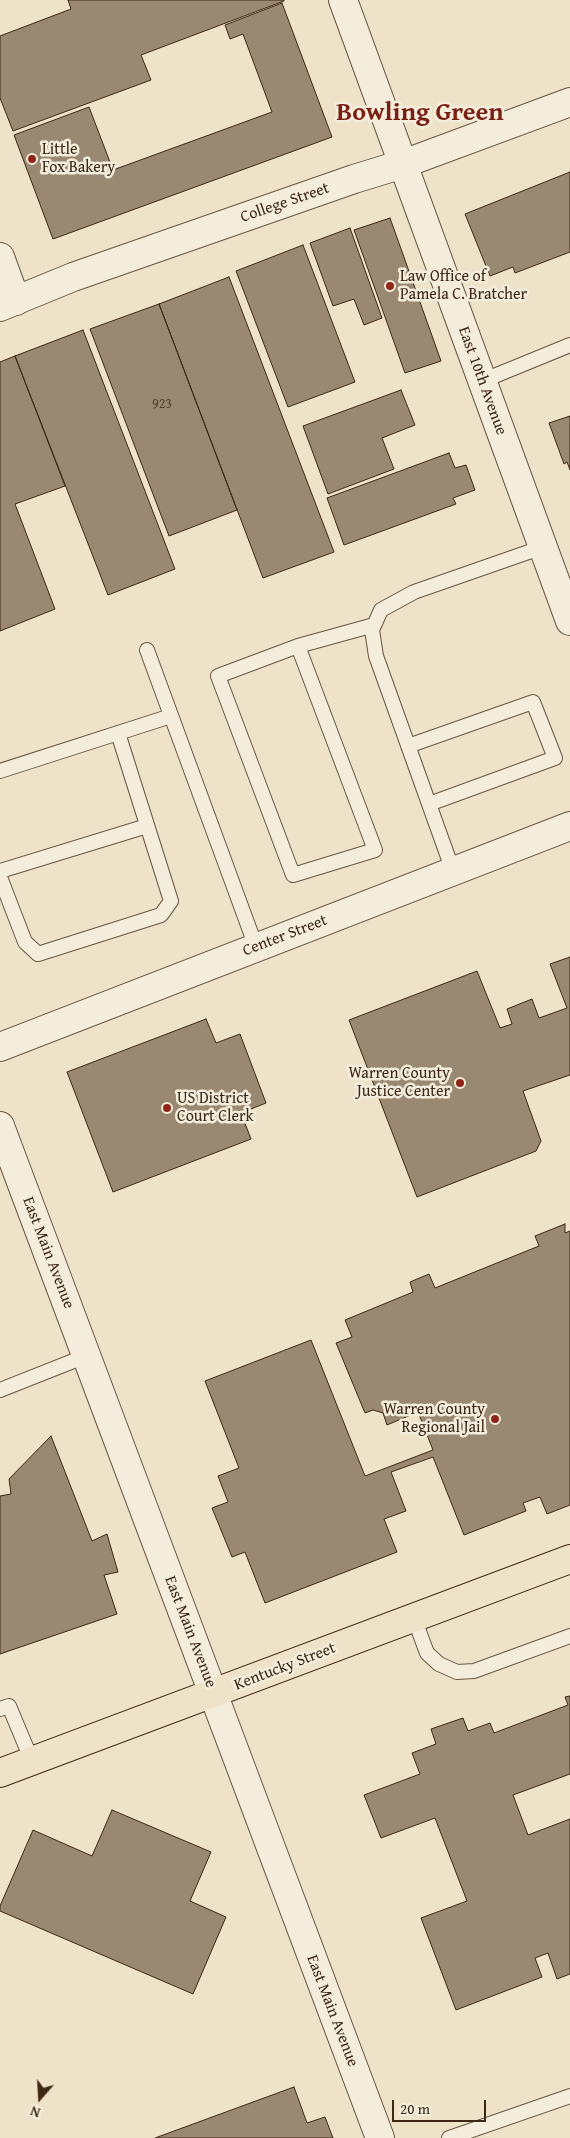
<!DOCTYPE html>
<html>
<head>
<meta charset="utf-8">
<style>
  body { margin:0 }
  #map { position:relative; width:570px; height:2138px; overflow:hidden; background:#eee3c9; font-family:"Gentium Book Plus",serif }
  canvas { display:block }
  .north { position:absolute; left:15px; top:2073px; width:50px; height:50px; -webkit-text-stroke:4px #f4eddc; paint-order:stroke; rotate:199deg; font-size:14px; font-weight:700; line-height:20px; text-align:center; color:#3d2715 }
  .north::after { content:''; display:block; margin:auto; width:18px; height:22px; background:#3d2715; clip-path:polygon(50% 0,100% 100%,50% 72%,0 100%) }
  .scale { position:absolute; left:392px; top:2100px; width:94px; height:22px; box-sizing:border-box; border:2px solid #3d2715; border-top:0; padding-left:6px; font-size:15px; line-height:18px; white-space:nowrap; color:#3d2715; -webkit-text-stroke:4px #f4eddc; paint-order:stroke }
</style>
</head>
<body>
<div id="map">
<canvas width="570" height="2138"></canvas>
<div class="north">N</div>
<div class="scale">20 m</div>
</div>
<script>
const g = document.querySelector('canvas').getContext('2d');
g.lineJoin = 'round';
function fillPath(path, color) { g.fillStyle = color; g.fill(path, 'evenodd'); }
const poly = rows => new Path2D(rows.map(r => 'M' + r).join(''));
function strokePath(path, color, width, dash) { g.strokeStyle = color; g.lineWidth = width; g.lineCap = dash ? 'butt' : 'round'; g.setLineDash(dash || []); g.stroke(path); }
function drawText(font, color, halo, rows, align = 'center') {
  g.font = font + ' "Gentium Book Plus",serif'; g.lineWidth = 5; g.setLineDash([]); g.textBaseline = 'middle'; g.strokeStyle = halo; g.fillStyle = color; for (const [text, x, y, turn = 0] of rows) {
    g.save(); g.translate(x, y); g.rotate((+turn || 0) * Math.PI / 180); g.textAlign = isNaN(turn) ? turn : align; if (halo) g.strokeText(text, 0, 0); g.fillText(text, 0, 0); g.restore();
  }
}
const building = poly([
  [68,0,284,0,284,1,141,55,151,80,13,131,0,98,0,36,71,9,68,0],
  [282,3,332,137,53,239,14,135,89,107,113,170,272,112,243,34,230,39,225,25,282,3],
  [570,172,570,252,515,273,513,267,490,276,465,214,570,172],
  [390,218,441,361,405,373,354,230,390,218],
  [350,228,382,318,364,325,354,299,333,306,310,243,350,228],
  [303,245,355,382,288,407,236,271,303,245],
  [229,277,334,552,263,578,159,304,229,277],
  [159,304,237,510,169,536,90,329,159,304],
  [83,330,175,569,108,595,15,356,83,330],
  [15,356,65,486,15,504,55,609,0,631,0,362,15,356],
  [401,390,415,425,382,438,394,469,328,494,303,426,401,390],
  [570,416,570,470,567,462,564,464,549,423,570,416],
  [449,453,455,468,466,465,475,490,453,498,456,504,344,545,327,498,449,453],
  [570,957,570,1075,523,1091,541,1141,536,1151,417,1197,349,1020,477,971,500,1028,512,1024,507,1009,532,999,539,1018,567,1008,550,964,570,957],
  [206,1019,216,1043,240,1034,266,1103,241,1113,251,1139,113,1192,67,1072,206,1019],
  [565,1224,565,1233,570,1231,570,1505,547,1514,540,1497,523,1503,526,1511,464,1535,433,1457,391,1472,406,1511,384,1519,397,1552,265,1603,245,1552,232,1557,212,1508,228,1502,218,1476,239,1468,205,1381,311,1340,365,1476,433,1450,418,1412,387,1425,383,1413,373,1410,365,1413,336,1343,352,1337,345,1320,413,1292,410,1282,429,1274,435,1288,539,1246,535,1236,565,1224],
  [51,1436,92,1541,107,1534,118,1572,104,1575,117,1614,0,1654,0,1496,11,1494,9,1479,51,1436],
  [570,1696,570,1774,513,1795,528,1835,570,1819,570,1974,557,1979,548,1953,535,1958,542,1977,456,2010,421,1918,467,1901,435,1818,381,1838,364,1795,420,1774,412,1753,436,1744,431,1729,463,1718,468,1731,490,1723,494,1733,568,1705,565,1697,570,1696],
  [112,1810,211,1852,190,1901,226,1917,193,1994,0,1911,0,1906,33,1830,92,1856,112,1810],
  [294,2087,307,2123,325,2117,333,2138,155,2138,294,2087]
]);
const service = poly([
  [482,381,570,345],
  [298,646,375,850,293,875,218,676,298,646],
  [298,646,374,625],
  [147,650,256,947],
  [408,746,533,702,555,758,429,804],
  [0,771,171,716],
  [0,871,147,826],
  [453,871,376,656,372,630,381,610,414,592,543,547],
  [0,877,25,942,38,954,161,915,171,901,118,733],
  [0,1390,86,1356],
  [414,1618,427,1653,439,1664,457,1672,474,1671,570,1636],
  [0,1709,9,1706,32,1761],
  [449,2138,570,2096]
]);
const minor = poly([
  [343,0,570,621],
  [0,257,16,301]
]);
const tertiary = poly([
  [0,307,73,277,354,179,403,164,570,102],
  [0,1047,570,826],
  [0,1126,380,2138]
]);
const primary = poly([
  [0,1773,570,1559]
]);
const markers = [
  [32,159,5,"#8f2418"],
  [390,286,5,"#8f2418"],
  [460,1083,5,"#8f2418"],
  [167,1108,5,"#8f2418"],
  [495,1419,5,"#8f2418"]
];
const numberNames = [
  ["923",162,404]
];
const poiNames = [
  ["Little",42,150],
  ["Fox Bakery",42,168],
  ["Law Office of",400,277],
  ["Pamela C. Bratcher",400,295],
  ["Warren County",450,1074,"right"],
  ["Justice Center",450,1092,"right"],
  ["US District",177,1099],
  ["Court Clerk",177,1117],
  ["Warren County",485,1410,"right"],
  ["Regional Jail",485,1428,"right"]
];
const streetNames = [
  ["College Street",285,203,-19],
  ["East 10th Avenue",482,381,70],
  ["Center Street",285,936,-21],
  ["East Main Avenue",48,1253,69],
  ["East Main Avenue",190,1632,69],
  ["Kentucky Street",285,1667,-21],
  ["East Main Avenue",332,2011,69]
];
const townNames = [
  ["Bowling Green",420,113]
];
fillPath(building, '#998973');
strokePath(building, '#3d2715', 1);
strokePath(service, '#695642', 16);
strokePath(minor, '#695642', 30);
strokePath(tertiary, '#695642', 30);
strokePath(primary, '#3d2715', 30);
strokePath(service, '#f4eddc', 14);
strokePath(minor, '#f4eddc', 28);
strokePath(tertiary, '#f4eddc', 28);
strokePath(primary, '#eee3c9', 28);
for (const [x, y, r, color] of markers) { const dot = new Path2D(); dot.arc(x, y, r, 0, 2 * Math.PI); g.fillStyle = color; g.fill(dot); strokePath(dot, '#f4eddc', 2); }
drawText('14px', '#54402c', null, numberNames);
drawText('16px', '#3d2715', '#f4eddc', poiNames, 'left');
drawText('16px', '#3d2715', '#f4eddc', streetNames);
drawText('bold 26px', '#7a1f14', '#f4eddc', townNames);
</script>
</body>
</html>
